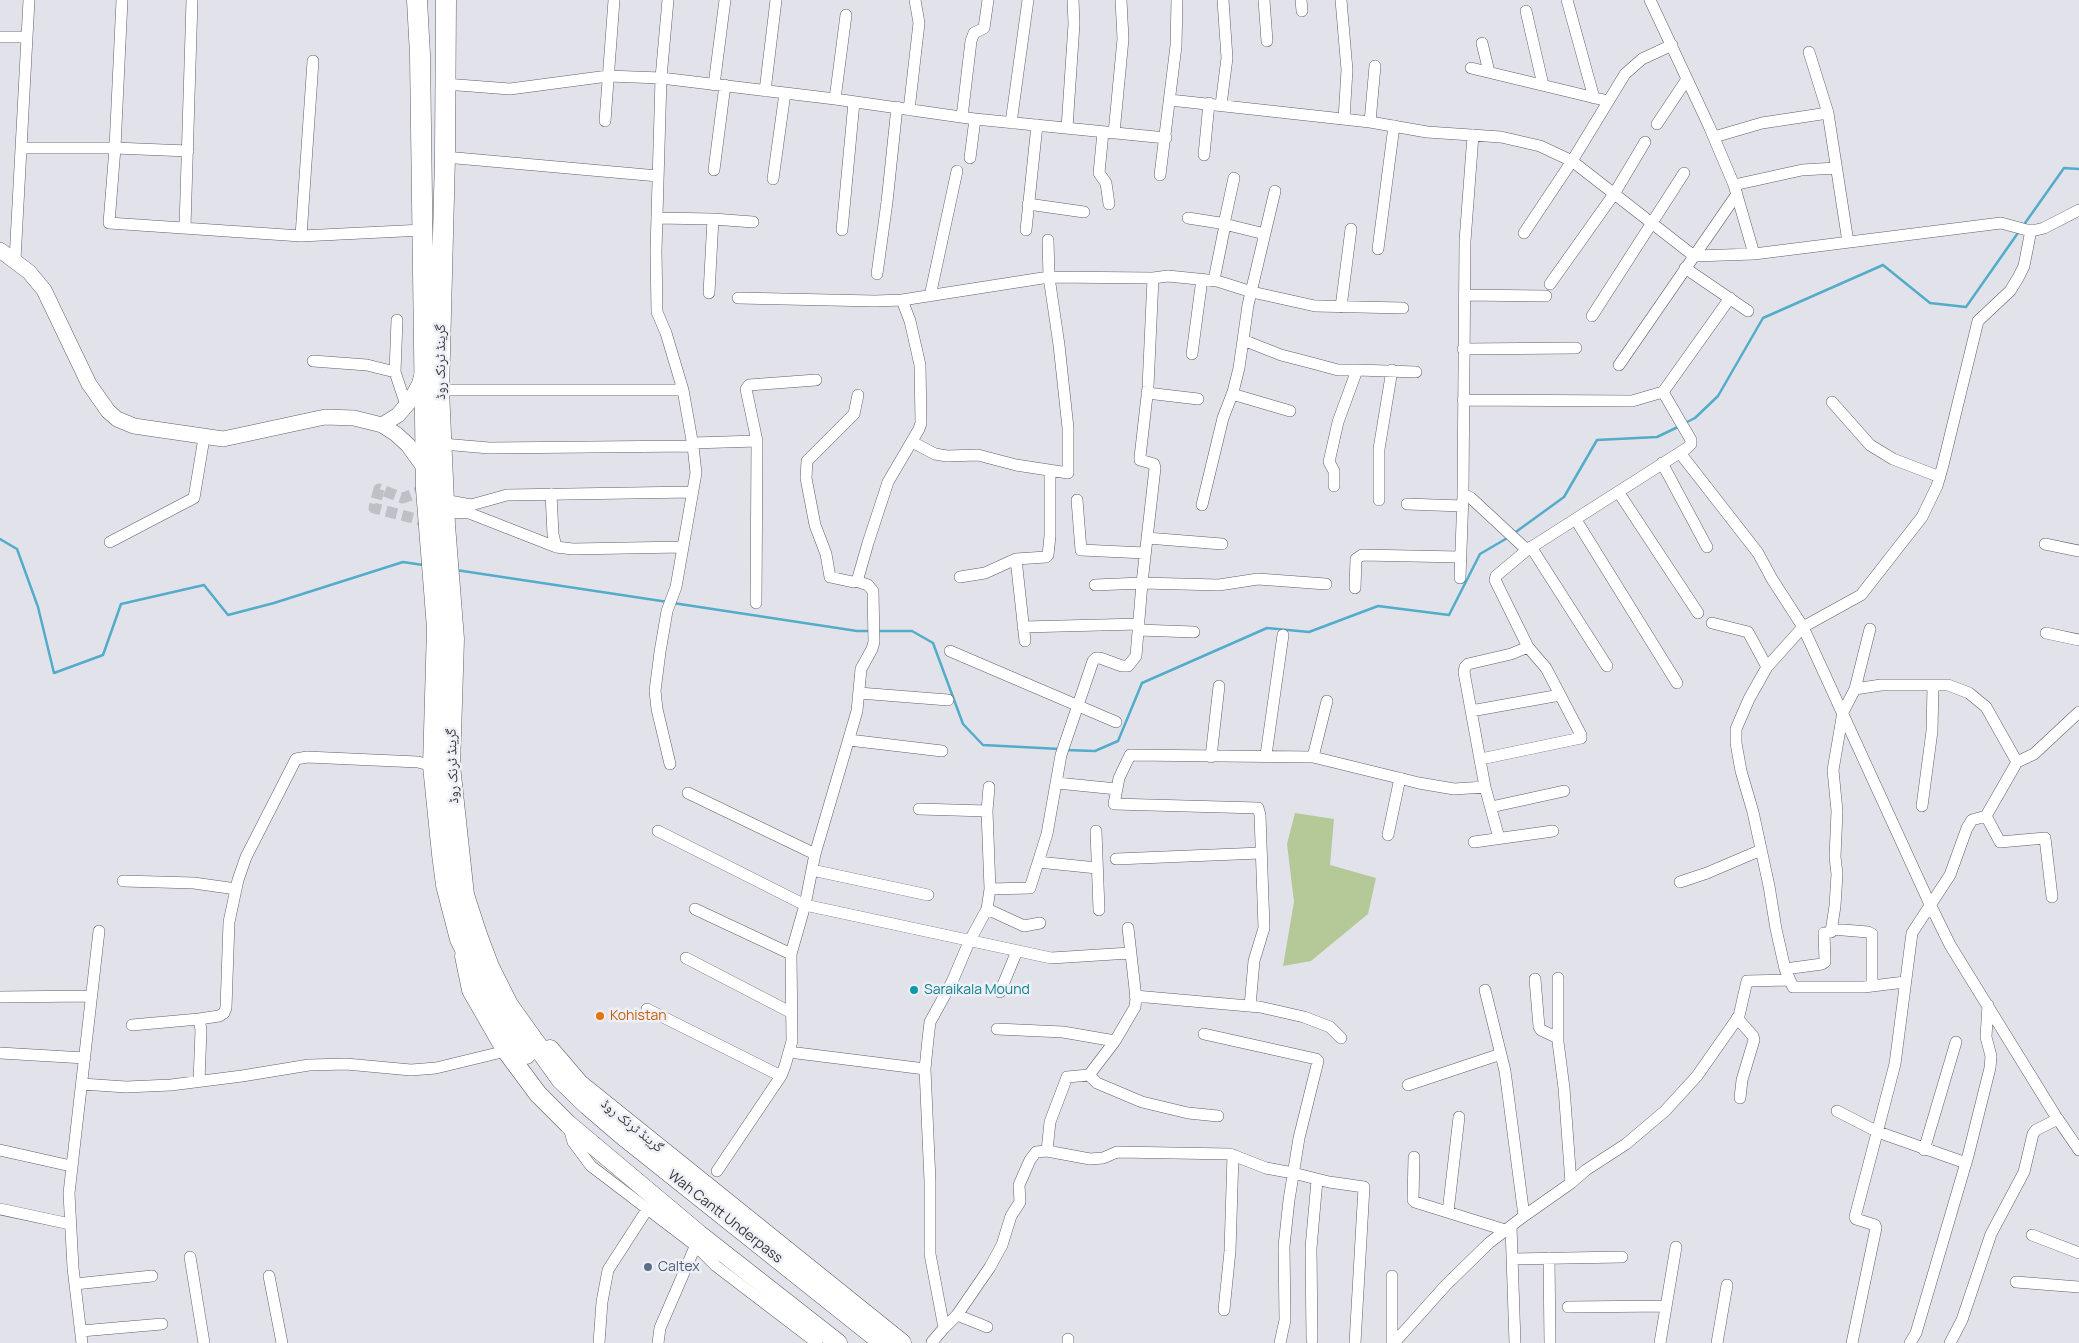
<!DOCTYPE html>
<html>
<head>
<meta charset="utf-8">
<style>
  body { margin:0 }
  canvas { display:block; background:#e2e2ea }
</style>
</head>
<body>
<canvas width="2079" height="1343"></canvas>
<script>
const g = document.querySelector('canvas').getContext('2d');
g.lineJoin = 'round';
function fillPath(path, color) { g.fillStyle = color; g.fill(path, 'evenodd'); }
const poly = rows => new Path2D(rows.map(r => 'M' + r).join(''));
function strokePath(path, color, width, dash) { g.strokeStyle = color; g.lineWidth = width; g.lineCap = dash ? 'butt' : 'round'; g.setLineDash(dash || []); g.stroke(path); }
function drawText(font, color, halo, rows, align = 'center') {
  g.font = font + ' Manrope,"Noto Naskh Arabic",sans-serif'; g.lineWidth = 5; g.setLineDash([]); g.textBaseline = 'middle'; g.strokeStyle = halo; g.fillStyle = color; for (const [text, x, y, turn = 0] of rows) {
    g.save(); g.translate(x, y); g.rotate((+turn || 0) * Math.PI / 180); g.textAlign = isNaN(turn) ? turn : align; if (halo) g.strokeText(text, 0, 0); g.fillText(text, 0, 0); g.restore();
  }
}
const green = poly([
  [1295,813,1334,819,1330,865,1376,878,1368,914,1311,961,1283,966,1294,902,1287,844]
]);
const stream = poly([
  [2023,226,2064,168,2079,169],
  [1685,423,1695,418,1718,396,1763,318,1883,265,1930,303,1966,307,2020,230],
  [1513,534,1564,497,1597,440,1657,437,1680,426],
  [0,539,17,549,38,607,54,673,103,655,121,604,204,585,228,615,274,603,403,562,423,565],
  [456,570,668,602],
  [673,603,857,631,871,631],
  [876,631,912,631,933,643,963,724,983,745,1060,749],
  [1065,750,1095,751,1118,741,1142,683,1267,628,1309,632,1378,606,1449,615,1480,554,1509,537]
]);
const streetTunnel = poly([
  [426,489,403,498,379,489,374,508,428,522]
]);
const street = poly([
  [122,0,115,148,109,223,301,236,423,230],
  [668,0,661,78,656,251,657,312,666,333,683,390,693,446,696,473,676,587,667,611,660,652,655,691,657,709,670,764],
  [1264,0,1267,41],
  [1301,0,1302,11],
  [1341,0,1347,70,1344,119],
  [1567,0,1594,98],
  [1650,0,1709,126,1734,185,1754,254],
  [1526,11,1543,85],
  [0,37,27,37],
  [1482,43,1489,72],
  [1809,52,1828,113,1848,242],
  [1471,68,1608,101],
  [445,84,510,89,608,76,661,78,835,99,975,119,1166,138],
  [714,85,725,0],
  [765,91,776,0],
  [835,99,846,15],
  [1170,100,1370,122,1427,132,1501,137,1540,146,1572,161,1694,256,1754,254,2001,223,2027,230,2036,230,2044,228,2079,210],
  [1221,105,1227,58,1223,0],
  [909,110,919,23,915,0],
  [962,117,971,41,974,33,984,28,988,0],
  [605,121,614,0],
  [1370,122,1375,66],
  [1011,123,1028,0],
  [1657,124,1687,79],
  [1067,128,1074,24,1073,0],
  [1103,132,1099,173,1106,183,1109,204],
  [1114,133,1123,39,1121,0],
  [1714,137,1762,123,1828,113],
  [21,148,115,148,188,151],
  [1204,155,1209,103],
  [445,157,658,176],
  [970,158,975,119],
  [714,170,725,85],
  [1160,175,1176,46,1177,0],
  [773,179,785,93],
  [1734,185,1802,170,1836,168],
  [1028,204,1084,212],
  [657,218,713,219,753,222],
  [1188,218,1220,223,1265,234],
  [1224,224,1234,178],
  [185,227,192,0],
  [842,230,854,102],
  [1026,230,1037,125],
  [1524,233,1572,161,1625,74,1642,59,1672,45],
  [301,236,313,61],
  [1378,249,1394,126],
  [15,260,29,0],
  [1685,268,1748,311],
  [877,274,887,202,897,107],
  [1214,280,1225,225],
  [1550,284,1614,194,1645,142],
  [709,293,713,219],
  [1464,295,1546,296],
  [930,296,957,171],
  [738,298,875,301,902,300,1049,277,1153,278,1168,276,1217,281,1252,292,1315,306,1403,308],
  [1341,307,1351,229],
  [1592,316,1684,173],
  [1243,340,1281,355,1312,363,1338,370,1357,370,1338,422,1329,462,1334,471,1334,486],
  [1463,349,1576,348],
  [1192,354,1202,279],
  [313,361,367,365,395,372,406,405],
  [1619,365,1737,194],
  [1357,370,1416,372],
  [395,372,397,320],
  [439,390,683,390],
  [1147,393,1198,399],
  [1232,394,1290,411],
  [858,395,854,414,807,461,806,478,815,525,826,554,830,577,853,582,856,581,858,578,868,543,888,482,919,429,921,423,920,365,910,321,902,300],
  [1463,400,1632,401,1663,392,1730,298],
  [1832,402,1870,445,1893,459,1940,477],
  [912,442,935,454,947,456,978,455,1016,465,1068,473,1068,428,1059,345,1049,277,1048,240],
  [693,443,757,441],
  [443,444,489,448,693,446],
  [1680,453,1758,553,1772,579,1803,627,1928,900,1950,945,2055,1115,2079,1150],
  [1662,463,1707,547],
  [1619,493,1698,613],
  [551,494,553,534,556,547],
  [1463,494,1471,498,1527,550],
  [444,500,471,505,507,495,692,492],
  [1077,500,1081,550,1145,553],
  [1379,500,1379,449,1392,370],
  [1407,504,1462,506],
  [1202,505,1223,418,1233,392,1239,368,1248,305,1275,191],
  [444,512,469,513,556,547,573,549,682,547],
  [1576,520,1677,683],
  [1147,538,1222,544],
  [110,542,194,498,204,438],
  [2045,544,2079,551],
  [1531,547,1607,666],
  [1016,559,1025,641],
  [960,577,985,573,1016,559,1046,557,1048,555,1050,536,1050,472],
  [1460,578,1463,494,1465,241,1473,135],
  [1095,585,1142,583,1219,585,1258,579,1326,584],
  [1355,588,1356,559,1362,555,1460,557],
  [756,603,757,441,746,389,749,385,816,380],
  [1712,623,1748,632,1767,667],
  [1023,627,1139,624],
  [1138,630,1194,632],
  [2046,633,2079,640],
  [950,651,1116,722],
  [1855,689,1870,629],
  [859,693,948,700],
  [1471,711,1560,695],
  [849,740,942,751],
  [1266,755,1283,635],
  [1211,757,1219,686],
  [1313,757,1327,701],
  [1481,759,1581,738,1581,735,1546,668,1528,647,1495,580,1496,576,1527,550,1687,448,1691,444,1691,440,1663,392],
  [2017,762,2034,754,2079,712],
  [1057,783,1117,789],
  [688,793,815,854,805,905,791,954,792,1041,785,1066,781,1076,717,1171],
  [1922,806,1932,731,1933,686],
  [1491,807,1564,791],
  [919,809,987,811],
  [658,831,805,905,1051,958,1130,953],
  [1096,831,1099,910],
  [1388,835,1400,778],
  [1499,838,1485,787,1464,672,1465,667,1468,664,1511,654,1528,647],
  [1474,842,1553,831],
  [815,854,857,711,861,669,872,649,874,642,873,591,868,585,856,581],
  [1116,859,1261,853],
  [1038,862,1097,868],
  [812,870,928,895],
  [123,881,194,883,236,889],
  [1680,882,1707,873,1761,850],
  [990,889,1030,888,1047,834,1061,755,1093,661,1096,658,1100,658,1122,666,1128,666,1136,656,1142,583,1155,468,1154,464,1140,460,1140,457,1148,387,1153,278],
  [695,909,791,954],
  [987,909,1024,926,1040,923],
  [1831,929,1868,932,1872,934,1872,986],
  [686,958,792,1013],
  [1785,969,1822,964,1825,962,1824,933,1831,932,1835,906,1837,874,1835,857,1837,811,1833,770,1843,712,1855,689,1881,685,1948,685,1969,693,1986,707,2017,762,1986,816,2000,842,2045,838,2052,897],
  [1558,978,1558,1042,1564,1088,1571,1183],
  [1535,979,1539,1027,1541,1030,1558,1038],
  [1905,982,1864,987,1793,987,1785,969,1776,929,1769,886,1753,812,1741,771,1736,743,1736,729,1749,699,1767,667,1803,627,1861,595,1922,517,1937,486,1943,465,1978,321,2010,291,2018,278,2024,266,2031,230],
  [1485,990,1505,1071,1524,1216],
  [1000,992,1017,951],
  [1135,996,1260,1007,1304,1017,1330,1027,1341,1038],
  [0,997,90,996],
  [1250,1006,1254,961,1264,928,1260,815,1258,808,1114,804,1119,778,1130,755,1313,757,1419,783,1454,789,1485,787],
  [647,1009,781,1076],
  [1737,1018,1753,1036,1754,1040,1742,1080,1740,1098],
  [132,1025,199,1019],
  [997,1029,1063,1032,1115,1041],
  [1204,1034,1316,1059,1318,1061,1299,1138,1289,1200,1284,1246,1285,1320,1280,1343],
  [789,1052,925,1069],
  [0,1053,85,1058],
  [1089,1075,1097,1083,1142,1102,1188,1113,1218,1116],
  [199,1081,201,1030,199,1019,219,1016,224,1013,226,1008,229,922,238,880,246,857,296,759,307,757,418,762,433,766],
  [82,1084,126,1087,171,1085,242,1076,309,1065,346,1064,411,1070,436,1068,506,1051],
  [1408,1085,1501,1054],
  [1837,1111,1878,1132,1966,1163],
  [568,1124,573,1142,591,1166,696,1246,716,1266,817,1343],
  [0,1150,71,1166],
  [1924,1150,1956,1042],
  [1047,1151,1050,1122,1067,1077,1089,1075,1115,1041,1135,1007,1136,998,1128,928],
  [1414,1157,1413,1200,1415,1202,1505,1230],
  [0,1209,70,1224],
  [1448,1212,1459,1117],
  [1511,1226,1515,1343],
  [2032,1235,2079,1253],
  [190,1257,204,1343],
  [1549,1258,1550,1343],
  [1512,1259,1622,1257],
  [269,1276,282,1343],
  [2016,1282,2079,1287],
  [75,1284,152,1276],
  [1568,1307,1666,1306],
  [1224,1310,1230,1251,1233,1155],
  [957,1315,987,1327],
  [944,1328,957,1315,990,1267,1002,1245,1011,1216,1020,1202,1019,1185,1030,1160,1036,1152,1047,1151,1090,1159,1103,1158,1117,1152,1230,1154,1266,1168,1293,1173,1329,1182,1364,1187,1355,1343],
  [81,1331,162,1324],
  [1068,1339,1068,1343],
  [1312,1340,1311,1248,1317,1180],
  [932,1342,944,1328,930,1254,930,1181,925,1069,928,1039,930,1022,952,982,969,942,987,909,990,889,987,811,989,787],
  [82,1343,73,1268,69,1193,99,931],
  [599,1343,602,1302,608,1270,648,1208],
  [658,1343,660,1328,698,1240],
  [1392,1343,1392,1276],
  [1394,1343,1446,1285,1489,1243,1524,1216,1571,1183,1586,1170,1626,1144,1665,1111,1697,1076,1739,1016,1747,981,1789,980],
  [1660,1343,1676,1247],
  [1717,1343,1727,1285],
  [1852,1343,1876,1228,1875,1225,1856,1219,1855,1217,1895,1064,1912,933,1950,875,1967,828,1972,820,1986,816],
  [1910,1343,1916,1333,1943,1241,1968,1156,1990,1068,1991,1056,1986,1037,1988,1005],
  [1950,1343,1962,1320,1991,1234,2024,1172,2033,1134,2036,1130,2058,1119]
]);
const secondary = poly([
  [0,250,29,272,44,290,89,384,108,411,117,419,134,426,223,439,325,417,354,418,382,425,396,434,408,445,426,470],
  [382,425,398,415,410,401,419,385,422,375]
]);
const primary = poly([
  [464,956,471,990,506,1051,538,1094,568,1124,699,1234,838,1343],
  [550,1049,580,1084,902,1343]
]);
const highway = poly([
  [417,0,420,55,426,489,437,628,433,766,442,854,446,885,460,939,491,1003,505,1026,526,1054],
  [446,0,445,157,439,390,445,525,454,639,450,766,464,895,477,935,489,967,508,1005,561,1079,588,1105,623,1135,884,1343]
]);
const markers = [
  [914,990,5,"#0f9aa8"],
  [600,1016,5,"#e8710a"],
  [648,1267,5,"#5c6f8a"]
];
const streetNames = [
  ["گرینڈ ٹرنک روڈ",441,362,-90],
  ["گرینڈ ٹرنک روڈ",453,766,-92],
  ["گرینڈ ٹرنک روڈ",632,1126,39],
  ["Wah Cantt Underpass",725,1217,38]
];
const cultureNames = [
  ["Saraikala Mound",924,990]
];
const foodNames = [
  ["Kohistan",610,1016]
];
const serviceNames = [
  ["Caltex",658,1267]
];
fillPath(green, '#b4c997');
strokePath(stream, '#53acca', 2.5);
strokePath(streetTunnel, '#bfbfc6', 11, [11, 5.5]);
strokePath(street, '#606067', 12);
strokePath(secondary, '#606067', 16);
strokePath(primary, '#606067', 19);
strokePath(highway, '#606067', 21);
strokePath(street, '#fff', 11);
strokePath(secondary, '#fff', 15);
strokePath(primary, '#fff', 18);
strokePath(highway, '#fff', 20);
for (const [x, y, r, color] of markers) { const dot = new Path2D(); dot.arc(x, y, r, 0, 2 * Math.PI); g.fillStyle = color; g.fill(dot); strokePath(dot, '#eff0f7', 2); }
drawText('14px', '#353538', '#eff0f7', streetNames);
drawText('14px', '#0d838f', '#eff0f7', cultureNames, 'left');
drawText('14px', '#c56008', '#eff0f7', foodNames, 'left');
drawText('14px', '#4e5e75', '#eff0f7', serviceNames, 'left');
</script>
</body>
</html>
